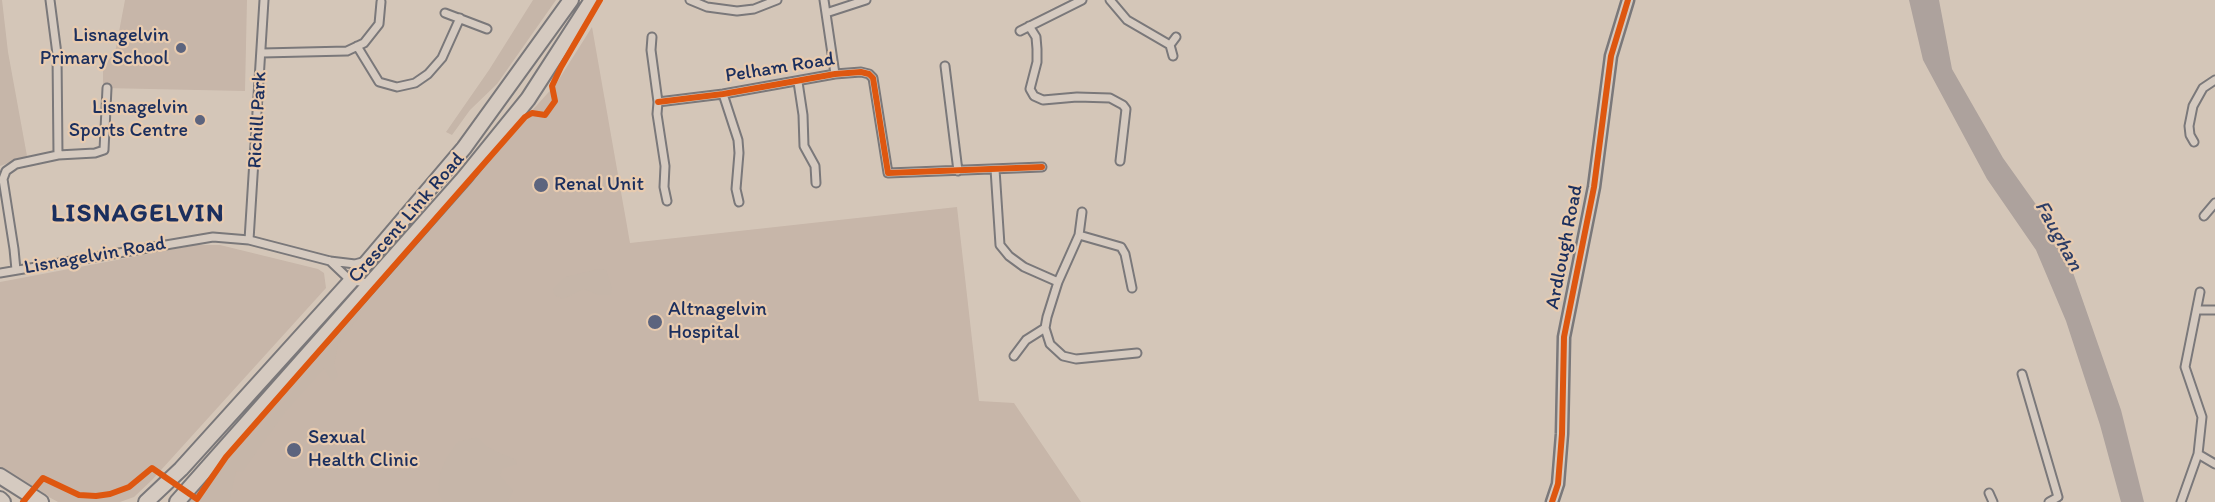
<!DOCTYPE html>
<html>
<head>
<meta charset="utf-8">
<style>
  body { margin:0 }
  canvas { display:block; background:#d4c6b8 }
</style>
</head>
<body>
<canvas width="2215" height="502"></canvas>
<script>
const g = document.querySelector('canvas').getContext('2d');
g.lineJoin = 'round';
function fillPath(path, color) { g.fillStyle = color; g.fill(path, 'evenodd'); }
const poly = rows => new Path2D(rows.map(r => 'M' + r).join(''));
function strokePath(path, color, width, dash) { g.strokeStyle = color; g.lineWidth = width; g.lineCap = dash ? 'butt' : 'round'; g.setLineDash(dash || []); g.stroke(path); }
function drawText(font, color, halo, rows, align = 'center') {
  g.font = font + ' Itim,sans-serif'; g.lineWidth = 4.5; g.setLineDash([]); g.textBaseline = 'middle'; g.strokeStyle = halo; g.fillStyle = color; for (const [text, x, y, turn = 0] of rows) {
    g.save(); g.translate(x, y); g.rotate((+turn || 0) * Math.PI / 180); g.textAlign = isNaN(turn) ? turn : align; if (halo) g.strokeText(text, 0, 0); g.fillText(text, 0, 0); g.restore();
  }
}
const built = poly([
  [125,0,247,0,245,91,103,88,103,66,115,53],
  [592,27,630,243,957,207,979,401,1014,403,1081,502,178,502,556,84],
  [196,245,220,245,318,269,324,273,326,288,152,480,134,497,120,502,58,502,0,470,0,282]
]);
const green = poly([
  [0,0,2,0,8,52,27,156,0,166],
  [533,0,556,0,497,84,470,110,452,135,446,132,489,70],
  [598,269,606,270,612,289,611,295,598,295,584,289,563,299,554,295,553,289,565,277],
  [361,314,338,345,334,365,338,376,332,381,324,368,285,412,242,472,236,471,229,502,191,502,236,457],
  [477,437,487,447,516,460,517,464,502,469,500,476,513,491,507,502,443,502,438,492,440,474,446,459,458,442]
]);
const water = poly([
  [1909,0,1939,0,1952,69,2003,158,2062,241,2121,410,2144,502,2121,502,2100,425,2066,321,2036,250,1987,179,1923,60]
]);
const street = poly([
  [50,0,57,54,58,155],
  [690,0,707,7,737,11,754,9,777,0],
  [824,0,835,74],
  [1110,0,1127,20,1170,45],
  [445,13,487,29],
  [826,13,866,0],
  [1029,26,1036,37,1037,49,1037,62,1030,89,1034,96,1043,100,1077,97,1110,98,1123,105,1126,109,1120,161],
  [1020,31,1082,0],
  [652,37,651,50,658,102,657,114,665,166,664,187,667,201],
  [357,46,379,82,397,87,415,83,428,74,442,58,460,18],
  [262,53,347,51,364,43,379,24,381,2],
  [1173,56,1170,45,1176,37],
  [945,66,958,171],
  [798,82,803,115,804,146,815,166,816,183],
  [723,94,738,140,739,153,736,189,739,202],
  [658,102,723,94,835,74,861,72,869,74,873,78,888,173,1042,167],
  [2194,142,2190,135,2189,126,2193,106,2203,88,2215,80],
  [995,169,1000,245,1009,256,1024,267,1058,282],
  [1082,212,1079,235,1058,282,1047,317,1045,328,1050,344,1063,356,1076,359,1137,353],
  [2204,216,2215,203],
  [1079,235,1121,247,1125,254,1132,288],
  [249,240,264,0],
  [330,261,351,281,370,283],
  [16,270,14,249,3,179,6,171,16,164,58,155,95,153,104,150,107,88],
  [0,273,213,237,249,240,330,261,355,264,366,261],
  [2197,310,2215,310],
  [1014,356,1026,340,1045,328],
  [2022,374,2058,497,2049,502],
  [2198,454,2215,464],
  [1989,493,1993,502],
  [2181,502,2198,454,2202,417,2185,367,2200,292]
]);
const secondary = poly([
  [1552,502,1558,484,1562,434,1564,337,1594,187,1611,56,1628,0]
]);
const highway = poly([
  [0,476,41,502],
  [0,499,3,502],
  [146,502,181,469,351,281,464,148,571,0],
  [177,502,464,178,528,99,592,0]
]);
const cycleway = poly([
  [658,102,723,94,835,74,861,72,869,74,873,78,888,173,1042,167],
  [23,502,43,478,79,495,96,496,110,494,129,487,152,468,197,499,226,457,525,117,532,113,545,115,555,101,552,86,561,67,600,0],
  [1552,502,1558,484,1562,434,1564,337,1594,187,1611,56,1628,0]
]);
const markers = [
  [181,48,6,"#5c647e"],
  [200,120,6,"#5c647e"],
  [541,185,8,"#5c647e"],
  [655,322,8,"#5c647e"],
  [294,450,8,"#5c647e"]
];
const poiNames = [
  ["Lisnagelvin",169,36,"right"],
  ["Primary School",169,59,"right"],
  ["Lisnagelvin",188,108,"right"],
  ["Sports Centre",188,131,"right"],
  ["Renal Unit",554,185],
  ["Altnagelvin",668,310],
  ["Hospital",668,333],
  ["Sexual",308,438],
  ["Health Clinic",308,461]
];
const streetNames = [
  ["Pelham Road",780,68,-9],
  ["Richill Park",258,120,-87],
  ["Crescent Link Road",407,218,-49],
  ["Ardlough Road",1565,247,-79],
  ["Lisnagelvin Road",95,256,-10]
];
const waterNames = [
  ["Faughan",2058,236,61]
];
const districtNames = [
  ["LISNAGELVIN",138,214]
];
fillPath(built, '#c7b6a9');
fillPath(green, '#c6b6a9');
fillPath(water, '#ada29d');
strokePath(street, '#7a787a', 11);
strokePath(secondary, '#7a787a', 15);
strokePath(highway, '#7a787a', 18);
strokePath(street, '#d5cac0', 7);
strokePath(secondary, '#d5cac0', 10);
strokePath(highway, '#d5cac0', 14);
strokePath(cycleway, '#de5710', 6);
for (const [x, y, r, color] of markers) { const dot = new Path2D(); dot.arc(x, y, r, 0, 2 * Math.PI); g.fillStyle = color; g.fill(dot); strokePath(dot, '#e8cbaf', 2); }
drawText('20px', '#1b2f5e', '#e8cbaf', poiNames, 'left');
drawText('20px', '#1b2f5e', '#e8cbaf', streetNames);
drawText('italic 21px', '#2e3e66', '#e8cbaf', waterNames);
g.letterSpacing = '1.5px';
drawText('bold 26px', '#1b2f5e', '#e8cbaf', districtNames);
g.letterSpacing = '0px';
</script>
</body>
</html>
